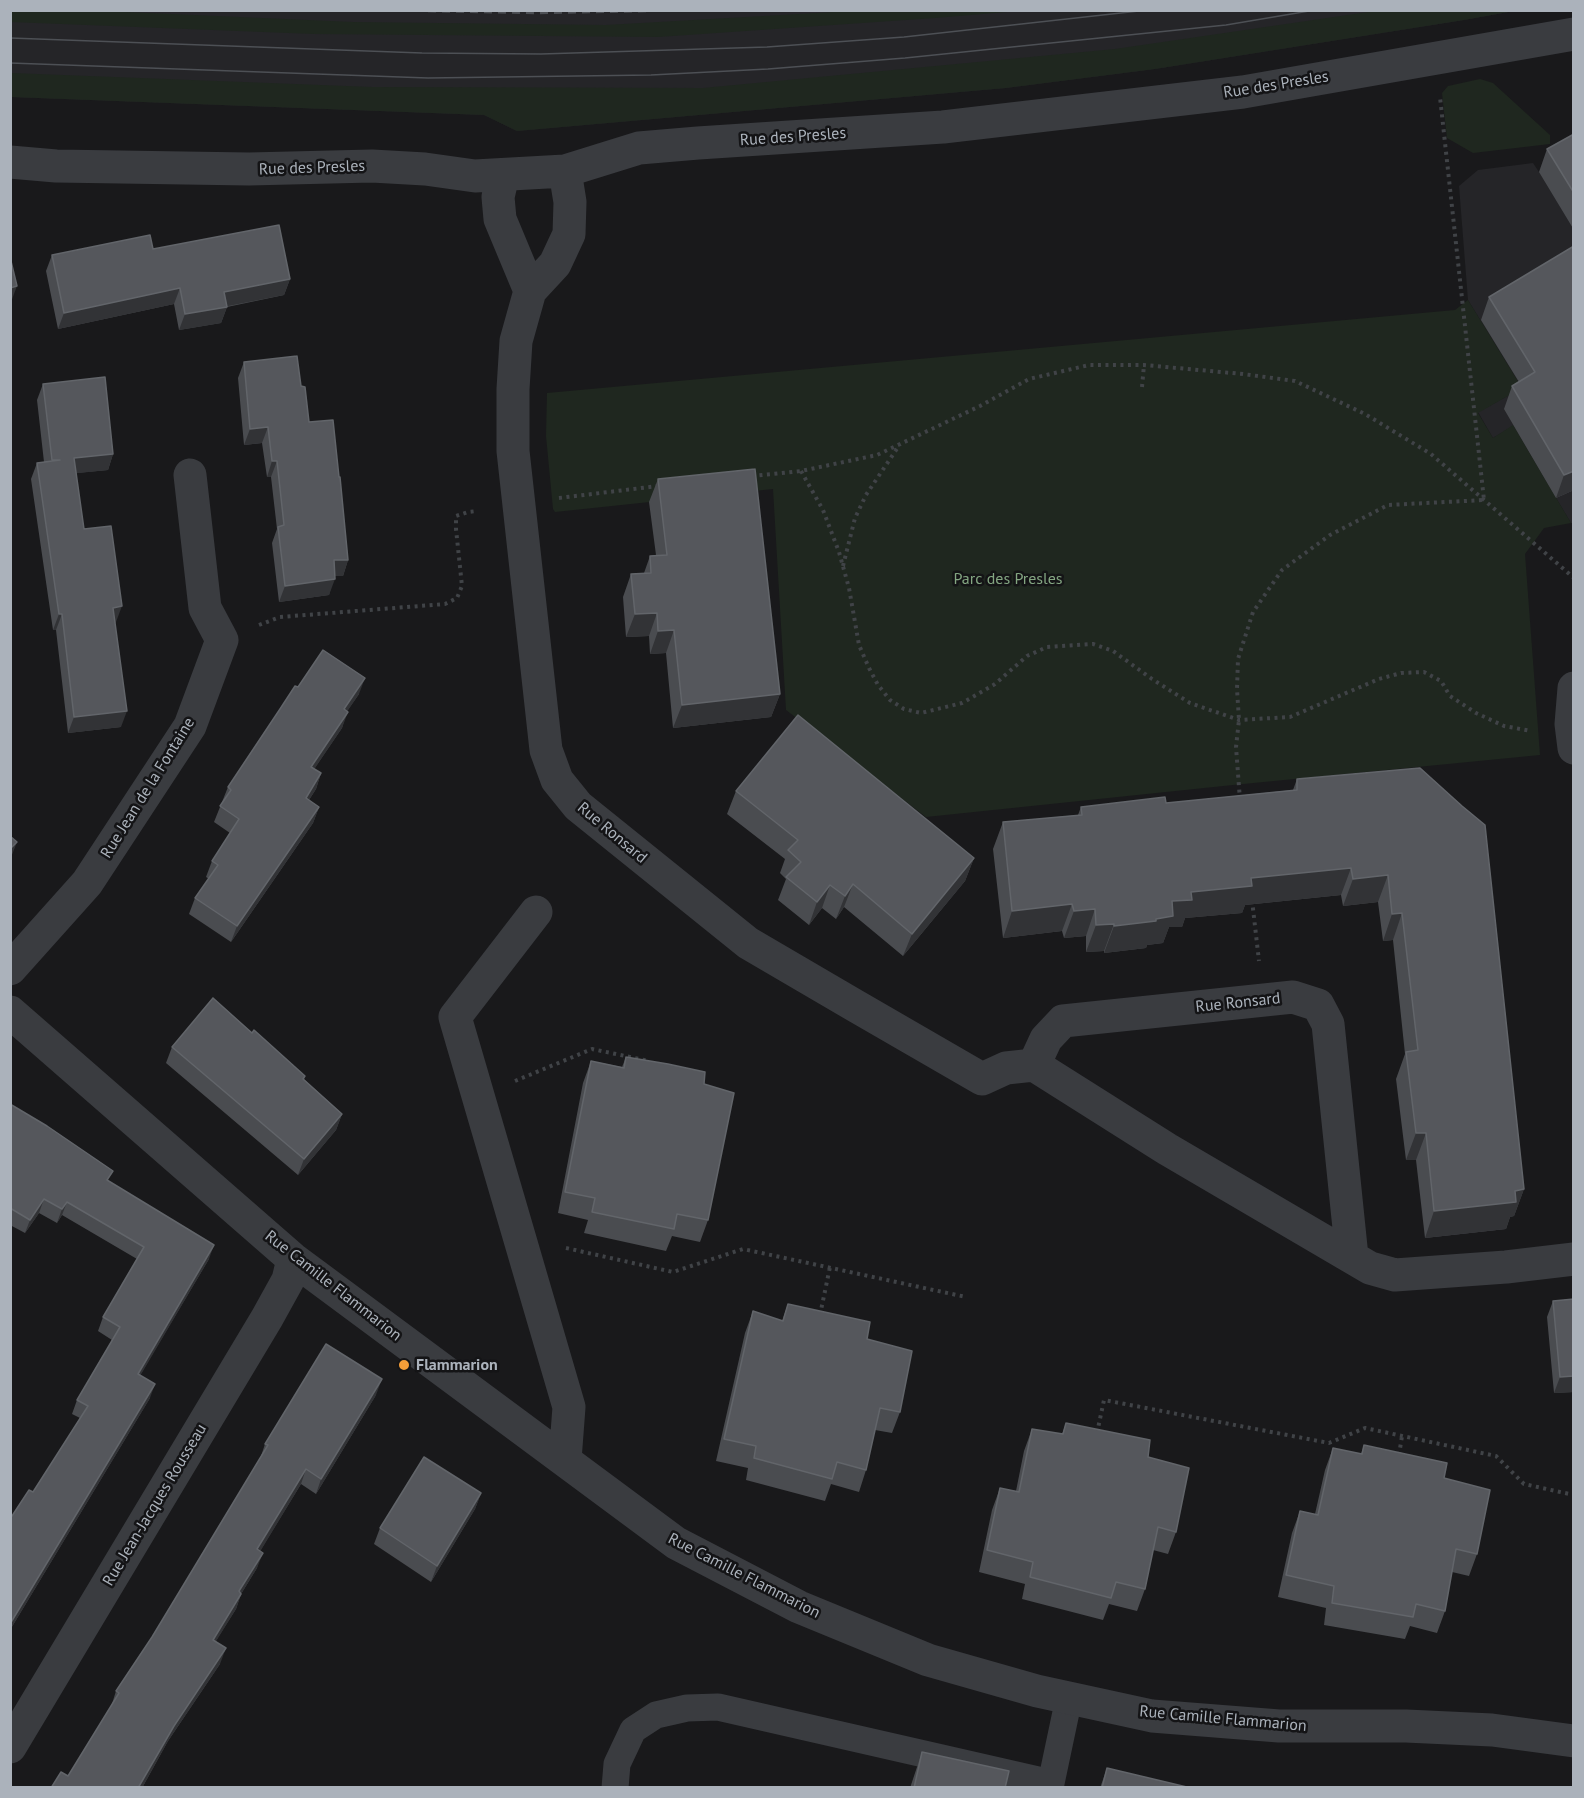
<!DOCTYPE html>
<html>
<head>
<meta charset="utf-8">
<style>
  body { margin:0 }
  #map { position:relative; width:1584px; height:1798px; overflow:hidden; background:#19191b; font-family:"PT Sans",sans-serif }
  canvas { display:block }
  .frame { position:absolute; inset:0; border:12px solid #abb2bb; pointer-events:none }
</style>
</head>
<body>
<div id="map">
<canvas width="1584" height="1798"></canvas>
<div class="frame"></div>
</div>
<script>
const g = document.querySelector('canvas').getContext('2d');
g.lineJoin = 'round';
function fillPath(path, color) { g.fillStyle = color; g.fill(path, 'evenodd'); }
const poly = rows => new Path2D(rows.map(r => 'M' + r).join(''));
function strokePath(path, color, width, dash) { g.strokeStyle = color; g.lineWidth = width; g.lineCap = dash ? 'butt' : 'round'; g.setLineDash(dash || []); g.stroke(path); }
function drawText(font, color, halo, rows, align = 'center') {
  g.font = font + ' "PT Sans",sans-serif'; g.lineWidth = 5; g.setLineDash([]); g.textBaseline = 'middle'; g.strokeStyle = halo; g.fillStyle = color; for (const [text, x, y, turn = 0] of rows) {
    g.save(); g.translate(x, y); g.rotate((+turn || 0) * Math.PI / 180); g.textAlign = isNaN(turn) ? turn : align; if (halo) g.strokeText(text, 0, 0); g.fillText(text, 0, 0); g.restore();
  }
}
const built = poly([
  [11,11,1514,11,1464,20,1155,69,1006,88,517,131,484,115,11,97],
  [1573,157,1573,523,1571,523,1513,426,1493,438,1478,412,1522,388,1468,300,1459,186,1478,170,1533,163,1539,172]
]);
const green = poly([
  [11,10,103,11,353,22,606,25,869,10,1019,11,935,18,658,37,314,34,11,22],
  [1375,11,1514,11,1464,20,1155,69,1006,88,517,131,484,115,11,97,11,73,372,87,703,88,1115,49],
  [1480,79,1493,83,1550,135,1550,144,1473,153,1447,138,1442,93,1448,86],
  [1468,300,1522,388,1478,413,1493,438,1513,425,1571,523,1544,528,1525,554,1540,755,1233,785,926,817,786,710,773,489,555,512,553,509,546,436,547,393,1455,310]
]);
const path = poly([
  [1142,387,1144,365],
  [801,471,823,510,839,552,849,588,859,645,869,668,878,685,890,700,904,709,921,713,962,703,995,684,1027,656,1047,647,1093,644,1113,651,1152,679,1190,703,1239,720,1290,717,1379,679,1401,673,1424,672,1441,681,1450,696,1476,713,1504,726,1531,731],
  [752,476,801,471,877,455,980,406,1029,379,1089,365,1144,365,1243,374,1295,381,1365,414,1431,454,1574,578],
  [559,498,658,486],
  [843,566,855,518,866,495,900,444],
  [259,625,280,617,445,604,457,598,462,586,456,529,456,516,468,512,477,511],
  [1240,800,1236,747,1239,720,1237,689,1238,659,1253,612,1282,570,1330,535,1388,505,1484,500,1440,97],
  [1252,900,1259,961],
  [515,1081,592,1049,649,1061],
  [566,1248,673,1272,743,1249,966,1297],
  [820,1315,830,1267],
  [1097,1433,1104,1400,1329,1443,1365,1428,1496,1456,1524,1484,1574,1495],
  [1399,1455,1402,1436]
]);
const service = poly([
  [615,1788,617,1764,633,1730,656,1715,687,1708,718,1707,1051,1783],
  [1050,1788,1069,1698]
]);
const minor = poly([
  [10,162,56,166,249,169,372,166,425,169,475,176,565,171,639,148,698,143,943,127,1243,92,1574,34],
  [565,171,570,202,569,234,555,264,530,291,516,341,513,389,513,451,546,750,557,780,578,806,748,943,854,1005,982,1079,1006,1068,1034,1065,1167,1149,1370,1268,1395,1275,1506,1267,1574,1259],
  [503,175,498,197,500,219,530,291],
  [1574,688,1571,724,1574,748],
  [536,912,455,1017,569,1407,565,1460],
  [10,969,87,883,190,726,222,640,205,608,190,475],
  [10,1012,293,1259,676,1543,799,1607,928,1660,1037,1691,1152,1716,1279,1726,1406,1726,1492,1730,1574,1741],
  [1034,1065,1046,1039,1063,1021,1293,997,1318,1005,1328,1024,1352,1257],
  [10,1747,267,1318,288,1280,293,1259]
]);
const tram = poly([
  [10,38,422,53,541,54,767,47,904,37,1148,10],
  [10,63,428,78,651,75,768,69,905,58,1226,25,1315,10]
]);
const rail = poly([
  [428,10,537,12,652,10]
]);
const wall = poly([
  [1574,134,1574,230,1539,172,1547,149],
  [1574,246,1574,490,1556,498,1504,409,1512,386,1519,382,1481,320,1489,297],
  [153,249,290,279,284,295,227,307,221,323,179,330,174,304,58,329,46,271,52,255],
  [244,362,301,386,309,422,348,560,343,576,334,576,329,595,279,602,272,543,277,529,271,477,267,477,262,443,244,445,238,378],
  [43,384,113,454,108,470,76,473,84,529,116,622,115,623,121,727,68,733,56,630,53,630,31,479,37,463,44,462,37,400],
  [658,479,780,694,771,717,673,728,666,653,650,654,649,636,626,637,623,597,631,574,644,573,650,556,656,555,649,502],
  [298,687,359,694,347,711,342,728,314,769,321,773,316,789,309,800,319,807,313,823,231,942,189,914,195,898,209,879,206,877,212,861,230,833,214,822,228,787],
  [1420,768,1524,1189,1514,1216,1510,1217,1506,1229,1425,1238,1416,1160,1406,1160,1396,1079,1405,1054,1393,940,1383,941,1378,902,1343,906,1341,895,1245,905,1242,913,1185,918,1182,927,1169,927,1163,943,1147,945,1146,948,1104,953,1104,951,1086,952,1086,936,1064,938,1062,931,1003,938,993,849,1003,822,1078,815,1081,807,1166,803,1293,790,1297,779],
  [736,791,974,858,965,881,903,956,844,907,836,919,822,908,809,925,778,900,786,879,780,873,785,859,727,814],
  [252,1033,305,1076,304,1079,342,1114,336,1130,298,1175,166,1063,172,1047],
  [626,1057,704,1084,708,1220,700,1242,672,1236,666,1251,584,1233,588,1220,558,1213,583,1083,591,1061,622,1067],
  [10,1104,209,1259,140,1375,150,1398,10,1630,10,1519,33,1492,80,1418,72,1414,77,1400,112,1340,98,1331,103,1317,137,1259,62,1215,57,1223,39,1213,25,1233,10,1225],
  [1574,1299,1574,1392,1554,1393,1547,1317,1553,1301],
  [788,1304,867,1339,900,1412,892,1433,875,1430,866,1470,859,1492,831,1484,825,1501,746,1480,748,1468,716,1461,745,1333,753,1311,782,1321],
  [376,1395,316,1494,301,1484,260,1551,257,1568,241,1594,236,1609,215,1642,220,1664,168,1741,142,1788,51,1788,68,1776,111,1707,116,1691,152,1637,260,1459,265,1444],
  [1066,1423,1148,1457,1176,1532,1168,1554,1153,1550,1145,1589,1137,1611,1109,1604,1103,1620,1022,1599,1025,1584,979,1572,992,1510,1000,1488,1016,1491,1024,1451,1032,1429,1062,1434],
  [1364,1445,1444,1478,1477,1554,1469,1576,1452,1572,1445,1611,1437,1633,1410,1626,1405,1639,1324,1625,1326,1608,1278,1597,1292,1533,1300,1511,1315,1514,1325,1470,1333,1448,1361,1454],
  [481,1493,475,1509,431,1582,374,1544,380,1528],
  [922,1752,1005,1788,910,1788],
  [1107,1768,1191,1788,1100,1788]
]);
const shadedWall = poly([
  [290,279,284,295,218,308,224,292],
  [17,286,11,302,10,302,10,288],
  [180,288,174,304,58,329,64,313],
  [227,307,221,323,179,330,185,314],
  [268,427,262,443,244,445,250,429],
  [113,454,108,470,69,474,74,458],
  [272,461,277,461,271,477,267,477],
  [1574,471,1574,490,1556,498,1564,475],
  [334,560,348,560,343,576,328,576],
  [335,579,329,595,279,602,285,586],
  [122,606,116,622,107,624,113,608],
  [657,613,649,636,626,637,635,614],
  [59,614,62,614,56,630,53,630],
  [674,630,666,653,650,654,658,631],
  [365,678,359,694,338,725,344,709],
  [780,694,771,717,673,728,682,705],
  [127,711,121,727,68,733,74,717],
  [348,712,342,728,305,783,311,767],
  [321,773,316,789,300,814,306,798],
  [319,807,313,823,231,942,237,926],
  [17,842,10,860,10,849],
  [974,858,965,881,903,956,912,934],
  [1351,868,1341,895,1245,905,1242,913,1185,918,1182,927,1169,927,1163,943,1147,945,1146,948,1104,953,1114,926,1156,919,1172,901,1191,892,1251,878],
  [1388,875,1378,902,1343,906,1353,879],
  [853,884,844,907,836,919,845,896],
  [830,885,822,908,809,925,817,902],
  [1072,904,1062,931,1003,938,1012,911],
  [1095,909,1086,936,1064,938,1074,911],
  [1402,913,1393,940,1383,941,1392,914],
  [1114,924,1104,951,1086,952,1096,925],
  [342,1114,336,1130,298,1175,304,1159],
  [1416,1133,1426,1133,1416,1160,1406,1160],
  [1524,1189,1514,1216,1510,1217,1506,1229,1425,1238,1434,1211],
  [44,1199,39,1213,25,1233,30,1220],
  [67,1202,62,1215,57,1223,62,1209],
  [214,1245,209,1259,133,1388,138,1374],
  [1574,1376,1574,1392,1554,1393,1560,1377],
  [382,1379,376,1395,316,1494,321,1479],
  [155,1384,150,1398,10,1630,10,1624],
  [306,1469,301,1484,252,1565,257,1549],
  [481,1493,475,1509,431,1582,437,1566],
  [263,1553,257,1568,241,1594,236,1609,207,1656,213,1640,239,1591],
  [226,1648,220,1664,168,1741,142,1788,138,1788,174,1726]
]);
const building = poly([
  [1574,134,1574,193,1547,149,1574,134],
  [279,225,290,279,224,292,227,307,185,314,180,288,64,313,52,255,150,235,153,249,279,225],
  [1574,246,1574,471,1564,475,1512,386,1535,372,1489,297,1574,246],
  [10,257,17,286,10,288,10,257],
  [297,356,301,386,305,387,309,422,333,420,339,477,340,477,348,560,334,560,335,579,285,586,278,527,284,525,277,461,272,461,268,427,250,429,244,362,297,356],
  [105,377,113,454,74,458,84,529,111,526,122,606,113,608,127,711,74,717,62,614,59,614,37,463,60,460,52,460,43,384,105,377],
  [755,469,780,694,682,705,674,630,658,631,657,613,635,614,631,574,651,573,650,556,667,555,658,479,755,469],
  [323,650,365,678,344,709,348,712,311,767,321,773,306,798,319,807,237,926,195,898,218,865,212,861,239,819,220,806,231,790,228,787,280,709,295,686,298,687,323,650],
  [798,715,974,858,912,934,853,884,845,896,830,885,817,902,786,877,801,862,788,850,798,840,736,791,798,715],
  [1420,768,1462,806,1485,825,1524,1189,1515,1191,1516,1202,1434,1211,1426,1133,1416,1133,1406,1052,1418,1050,1402,913,1392,914,1388,875,1353,879,1351,868,1251,878,1252,886,1191,892,1192,900,1172,901,1173,916,1156,919,1156,921,1114,926,1114,924,1096,925,1095,909,1074,911,1072,904,1012,911,1003,822,1082,815,1081,807,1165,797,1166,803,1297,790,1297,779,1420,768],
  [10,836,17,842,10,849,10,836],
  [213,998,252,1033,254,1030,305,1076,303,1079,342,1114,304,1159,172,1047,213,998],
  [626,1057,668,1064,705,1072,704,1084,734,1093,708,1220,677,1214,674,1229,592,1212,595,1198,565,1192,591,1061,624,1068,626,1057],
  [10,1104,47,1126,113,1171,107,1180,214,1245,138,1374,155,1384,10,1624,10,1519,29,1490,33,1492,88,1406,77,1400,120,1327,103,1317,144,1247,67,1202,62,1209,44,1199,30,1220,10,1208,10,1104],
  [1574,1299,1574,1376,1560,1377,1553,1301,1574,1299],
  [788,1304,870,1322,867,1339,912,1351,900,1412,880,1408,866,1470,837,1462,832,1479,754,1458,756,1446,724,1439,753,1311,783,1321,788,1304],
  [326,1344,382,1379,321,1479,306,1469,257,1549,263,1553,239,1591,241,1594,213,1640,226,1648,174,1726,138,1788,51,1788,61,1772,68,1776,119,1693,116,1691,152,1637,268,1445,265,1444,326,1344],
  [1066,1423,1150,1440,1148,1457,1189,1468,1176,1532,1158,1527,1145,1589,1116,1582,1111,1598,1030,1577,1033,1562,987,1550,1000,1488,1019,1492,1032,1429,1063,1434,1066,1423],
  [1364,1445,1447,1463,1444,1478,1490,1490,1477,1554,1456,1549,1445,1611,1416,1604,1413,1617,1332,1603,1334,1586,1286,1575,1300,1511,1318,1515,1333,1448,1362,1454,1364,1445],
  [424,1457,481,1493,437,1566,380,1528,424,1457],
  [922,1752,1009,1771,1005,1788,914,1788,922,1752],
  [1107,1768,1191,1788,1102,1788,1107,1768]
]);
const markers = [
  [404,1365,6,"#f59e38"]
];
const streetNames = [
  ["Rue des Presles",1276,85,-9],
  ["Rue des Presles",793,137,-4],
  ["Rue des Presles",312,168,-2],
  ["Rue Jean de la Fontaine",148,788,-58],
  ["Rue Ronsard",612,833,40],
  ["Rue Ronsard",1238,1003,-6],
  ["Rue Camille Flammarion",333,1286,38],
  ["Rue Jean-Jacques Rousseau",155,1505,-59],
  ["Rue Camille Flammarion",744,1576,27],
  ["Rue Camille Flammarion",1223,1719,5]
];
const parkNames = [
  ["Parc des Presles",1008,579]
];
const poiNames = [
  ["Flammarion",416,1365]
];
fillPath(built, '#252528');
fillPath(green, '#1f271f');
strokePath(path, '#404347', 4, [3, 4.5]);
strokePath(service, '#3a3c40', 27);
strokePath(minor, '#3a3c40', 33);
strokePath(tram, '#4d5055', 1.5);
strokePath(rail, '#4d5055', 4.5, [8, 6]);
fillPath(wall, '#4a4c50');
fillPath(shadedWall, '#323336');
fillPath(building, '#55575c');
strokePath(building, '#62656a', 1.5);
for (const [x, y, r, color] of markers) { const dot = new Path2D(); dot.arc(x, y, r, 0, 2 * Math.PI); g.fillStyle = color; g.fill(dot); strokePath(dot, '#141416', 2); }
drawText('16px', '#abb2bb', '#141416', streetNames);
drawText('16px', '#84a682', '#141416', parkNames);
drawText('bold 16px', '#abb2bb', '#141416', poiNames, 'left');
</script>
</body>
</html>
